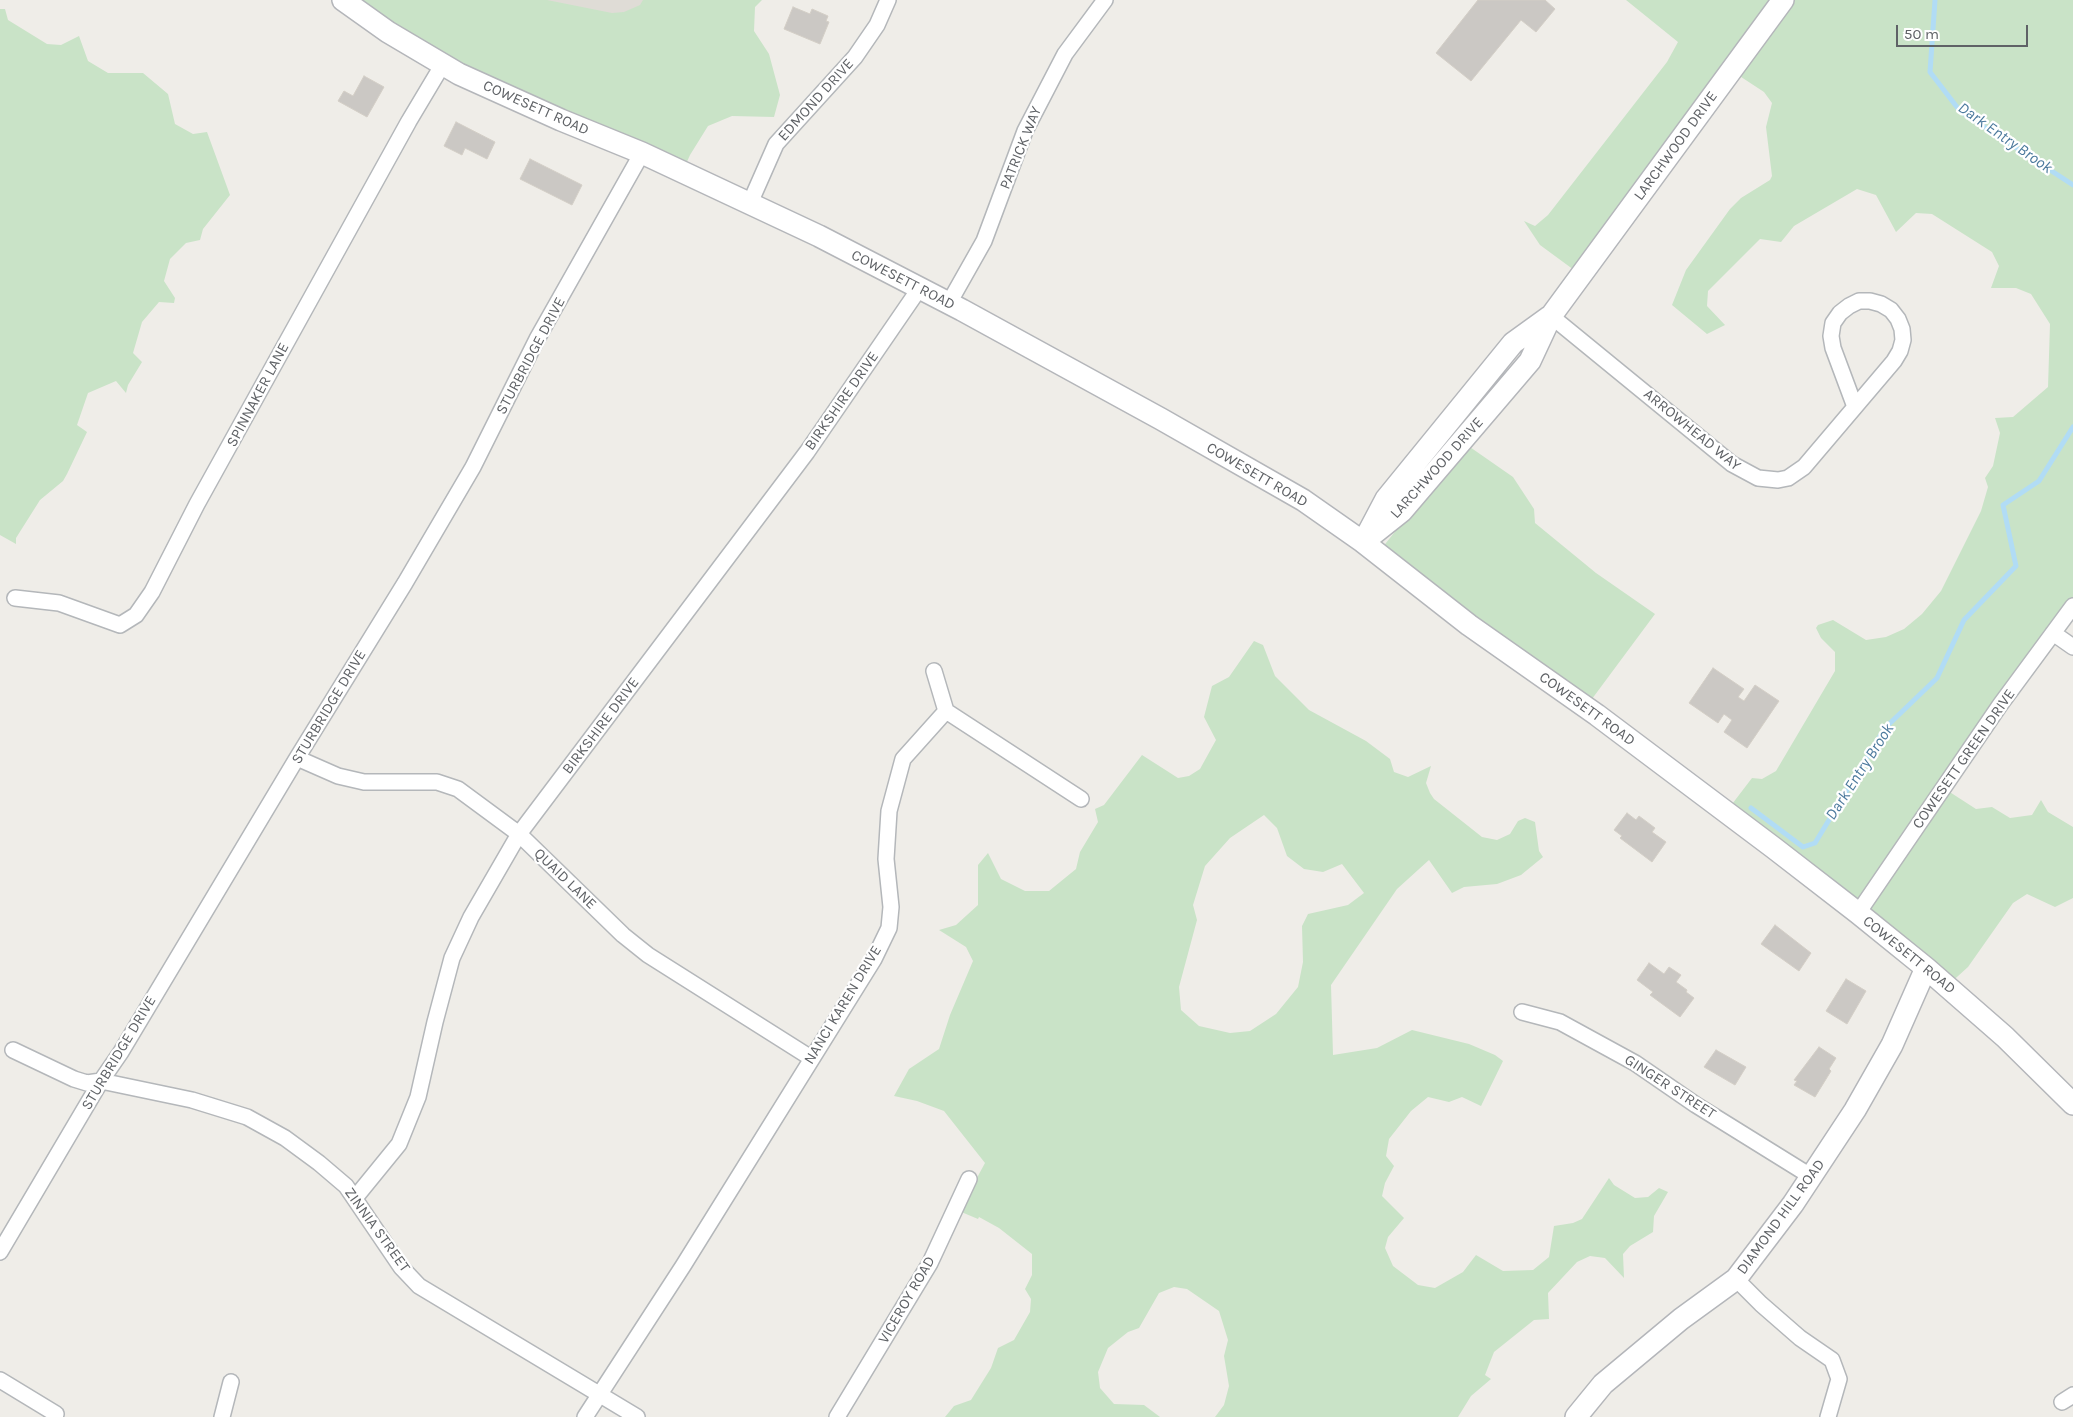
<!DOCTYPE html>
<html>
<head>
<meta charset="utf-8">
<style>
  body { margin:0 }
  #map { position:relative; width:2073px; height:1417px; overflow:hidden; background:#efede8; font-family:Karla,sans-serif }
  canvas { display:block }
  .scale { position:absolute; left:1896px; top:25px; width:132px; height:22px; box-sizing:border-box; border:2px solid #5f6266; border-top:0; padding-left:6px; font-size:15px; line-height:18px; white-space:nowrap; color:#5f6266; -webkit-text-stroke:4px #fff; paint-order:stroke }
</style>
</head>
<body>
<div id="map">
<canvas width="2073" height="1417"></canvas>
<div class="scale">50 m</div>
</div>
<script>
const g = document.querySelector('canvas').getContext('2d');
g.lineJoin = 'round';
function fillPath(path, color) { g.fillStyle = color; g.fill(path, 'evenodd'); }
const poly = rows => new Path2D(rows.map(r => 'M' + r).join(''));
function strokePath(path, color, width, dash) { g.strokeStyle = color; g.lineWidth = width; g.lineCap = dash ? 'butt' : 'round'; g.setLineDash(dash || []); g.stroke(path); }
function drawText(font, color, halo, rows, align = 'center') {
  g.font = font + ' Karla,sans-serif'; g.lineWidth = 4.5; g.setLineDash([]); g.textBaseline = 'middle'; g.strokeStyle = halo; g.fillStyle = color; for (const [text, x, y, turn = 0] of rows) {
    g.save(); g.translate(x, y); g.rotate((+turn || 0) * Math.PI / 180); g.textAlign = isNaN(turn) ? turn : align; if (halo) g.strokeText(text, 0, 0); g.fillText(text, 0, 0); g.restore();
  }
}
const education = poly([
  [532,0,677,0,670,26]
]);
const green = poly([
  [342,0,547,0,612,13,624,12,640,5,643,0,762,0,755,7,754,31,769,54,780,95,774,117,732,116,708,126,690,155,682,173,550,117],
  [1626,0,2073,0,2073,606,1945,789,1976,809,1992,807,2010,818,2032,815,2041,800,2048,812,2073,827,2073,898,2055,907,2027,894,2013,903,1968,967,1947,986,1726,812,1752,778,1762,779,1776,771,1835,671,1835,652,1821,638,1816,628,1818,625,1833,620,1866,640,1886,637,1904,629,1922,614,1941,591,1981,511,1988,487,1985,478,1993,466,2000,433,1995,418,2013,417,2048,387,2050,324,2031,294,2016,288,1991,288,1999,266,1992,252,1932,214,1916,213,1896,232,1876,195,1857,189,1794,226,1781,242,1760,239,1708,291,1707,306,1725,325,1707,334,1672,305,1686,270,1730,209,1741,198,1770,180,1772,176,1766,127,1772,103,1764,92,1735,73,1574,270,1540,245,1524,221,1535,226,1548,215,1667,62,1678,42],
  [0,9,5,9,8,20,47,44,61,45,79,36,88,61,108,73,143,73,168,94,175,124,193,134,207,132,230,195,203,229,200,240,186,243,170,259,164,281,175,298,174,303,159,302,142,322,133,353,142,362,128,385,126,393,116,381,88,393,77,425,87,432,67,474,63,481,40,500,16,538,16,544,0,535],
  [1464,445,1467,445,1513,477,1534,509,1535,523,1596,573,1655,614,1586,707,1378,553],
  [1254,641,1263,645,1275,676,1309,710,1366,741,1390,759,1394,772,1408,777,1431,766,1426,783,1430,793,1434,799,1482,837,1497,840,1510,834,1518,821,1525,818,1535,822,1539,851,1543,857,1521,875,1497,884,1464,887,1452,893,1429,860,1397,889,1331,985,1333,1055,1377,1048,1412,1030,1469,1044,1495,1055,1503,1061,1481,1106,1462,1097,1449,1102,1428,1097,1411,1111,1389,1139,1386,1156,1394,1166,1385,1183,1382,1196,1404,1218,1388,1237,1385,1248,1393,1266,1418,1285,1435,1288,1463,1272,1476,1255,1503,1271,1533,1270,1549,1257,1554,1226,1573,1223,1582,1219,1609,1178,1614,1185,1635,1198,1648,1197,1659,1188,1668,1192,1654,1216,1653,1232,1630,1246,1623,1254,1624,1278,1605,1258,1590,1256,1577,1262,1548,1293,1549,1319,1534,1320,1494,1352,1485,1375,1491,1379,1471,1396,1458,1417,1215,1417,1224,1405,1229,1386,1224,1356,1228,1340,1219,1311,1187,1289,1174,1287,1159,1293,1139,1328,1128,1332,1108,1348,1098,1372,1100,1388,1114,1404,1144,1405,1160,1417,945,1417,954,1406,971,1400,991,1368,998,1348,1014,1340,1030,1312,1031,1299,1025,1289,1032,1275,1032,1254,999,1228,979,1217,978,1219,959,1211,985,1163,944,1111,917,1101,894,1096,909,1069,939,1049,950,1015,973,961,966,947,939,930,956,925,978,905,978,865,988,853,1001,879,1025,891,1049,891,1076,869,1080,852,1098,822,1095,809,1104,805,1142,755,1178,778,1189,776,1200,769,1216,740,1204,717,1212,686,1229,677],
  [1264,815,1277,828,1287,856,1304,869,1323,872,1342,864,1364,893,1348,905,1308,914,1302,926,1303,962,1298,987,1276,1014,1250,1031,1230,1033,1199,1026,1181,1010,1179,987,1197,920,1193,905,1205,866,1230,838]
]);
const stream = poly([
  [1935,0,1930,72,1960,111,2073,185],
  [1751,808,1803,847,1815,843,1885,728,1937,678,1964,620,2016,566,2003,505,2039,481,2073,427]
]);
const building = poly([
  [1478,0,1545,0,1555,9,1536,32,1521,20,1471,81,1436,53,1478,0],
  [793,7,810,14,812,9,828,16,826,21,829,22,820,44,784,29,793,7],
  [364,76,384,87,367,117,338,101,344,91,353,96,364,76],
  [456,122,495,142,487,159,465,148,462,155,444,146,456,122],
  [530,159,582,185,572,205,520,179,530,159],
  [1713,668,1744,689,1738,697,1744,701,1755,685,1779,701,1747,748,1724,732,1732,720,1724,714,1718,723,1689,703,1713,668],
  [1627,813,1636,820,1639,816,1655,828,1652,832,1666,842,1652,862,1620,838,1622,836,1614,830,1627,813],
  [1775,925,1811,953,1799,971,1761,944,1775,925],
  [1649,963,1664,974,1669,967,1681,975,1676,982,1687,990,1686,992,1694,998,1680,1017,1650,995,1653,992,1637,980,1649,963],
  [1846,979,1866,991,1847,1024,1826,1011,1846,979],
  [1819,1047,1836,1058,1829,1069,1831,1071,1815,1097,1794,1085,1797,1081,1794,1080,1819,1047],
  [1716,1050,1746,1067,1735,1085,1704,1067,1716,1050]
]);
const street = poly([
  [750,203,776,144,855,57,877,25,888,0],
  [949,303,984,241,1025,131,1065,54,1105,0],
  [1551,316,1732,464,1758,478,1778,480,1788,478,1804,467,1894,361,1900,351,1903,340,1902,329,1898,319,1891,310,1881,304,1870,301,1859,301,1849,306,1840,313,1833,323,1831,336,1833,348,1855,407],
  [15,598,59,603,120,625,136,615,152,592,197,504,409,121,443,64],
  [2053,633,2073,647],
  [934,671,946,711],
  [946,711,1081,799],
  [297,758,338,776,364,782,437,782,458,789,519,834,623,935,648,955,811,1058],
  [1858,913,2000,705,2073,606],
  [1522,1012,1560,1022,1635,1063,1696,1105,1812,1177],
  [13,1050,74,1079,87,1083,101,1081,192,1100,247,1117,285,1138,319,1163,346,1186,401,1267,419,1286,637,1417],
  [355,1198,399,1144,418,1097,435,1022,452,958,471,917,519,834,807,452,919,289],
  [0,1252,101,1081,121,1052,297,758,405,583,473,467,537,339,642,153],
  [1736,1279,1761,1304,1800,1338,1832,1360,1839,1379,1828,1417],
  [0,1380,56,1414],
  [2062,1402,2073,1395],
  [222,1417,231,1382],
  [585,1417,683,1266,874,959,889,928,891,907,886,859,889,811,903,759,946,711],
  [837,1417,930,1263,969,1179]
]);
const secondary = poly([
  [343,0,388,32,459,74,561,120,642,153,819,236,962,310,1161,419,1303,500,1363,542,1469,625,1597,715,1774,848,1858,913,1926,968,2005,1037,2073,1104],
  [1367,535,1386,499,1513,343,1549,317],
  [1363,542,1402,511,1530,361,1551,316,1783,0],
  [1576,1417,1603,1384,1681,1319,1736,1279,1793,1204,1855,1110,1892,1045,1926,968]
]);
const streetNames = [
  ["EDMOND DRIVE",816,100,-48],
  ["COWESETT ROAD",536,108,24],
  ["LARCHWOOD DRIVE",1676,146,-54],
  ["PATRICK WAY",1021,148,-68],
  ["COWESETT ROAD",903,280,27],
  ["STURBRIDGE DRIVE",531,356,-62],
  ["SPINNAKER LANE",258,395,-62],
  ["BIRKSHIRE DRIVE",842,401,-55],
  ["ARROWHEAD WAY",1692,430,39],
  ["LARCHWOOD DRIVE",1437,468,-48],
  ["COWESETT ROAD",1257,475,30],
  ["STURBRIDGE DRIVE",329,707,-59],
  ["COWESETT ROAD",1587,709,36],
  ["BIRKSHIRE DRIVE",601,726,-53],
  ["COWESETT GREEN DRIVE",1964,759,-55],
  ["QUAID LANE",565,879,44],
  ["COWESETT ROAD",1909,955,39],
  ["NANCI KAREN DRIVE",843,1005,-59],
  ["STURBRIDGE DRIVE",119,1053,-59],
  ["GINGER STREET",1670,1087,33],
  ["DIAMOND HILL ROAD",1781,1217,-54],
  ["ZINNIA STREET",377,1230,54],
  ["VICEROY ROAD",907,1300,-60]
];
const waterNames = [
  ["Dark Entry Brook",2005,138,35],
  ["Dark Entry Brook",1860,772,-57]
];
fillPath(education, '#dfdcd6');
fillPath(green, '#c9e3c7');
strokePath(stream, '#b1dcf5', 5);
fillPath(building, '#cbc8c4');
strokePath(building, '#d3cec6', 1);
strokePath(street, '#b4b7ba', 18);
strokePath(secondary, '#b4b6ba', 24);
strokePath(street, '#fff', 15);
strokePath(secondary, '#fff', 21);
drawText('15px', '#5f6266', '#fff', streetNames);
drawText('italic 16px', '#4c7a9d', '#fff', waterNames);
</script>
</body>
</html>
